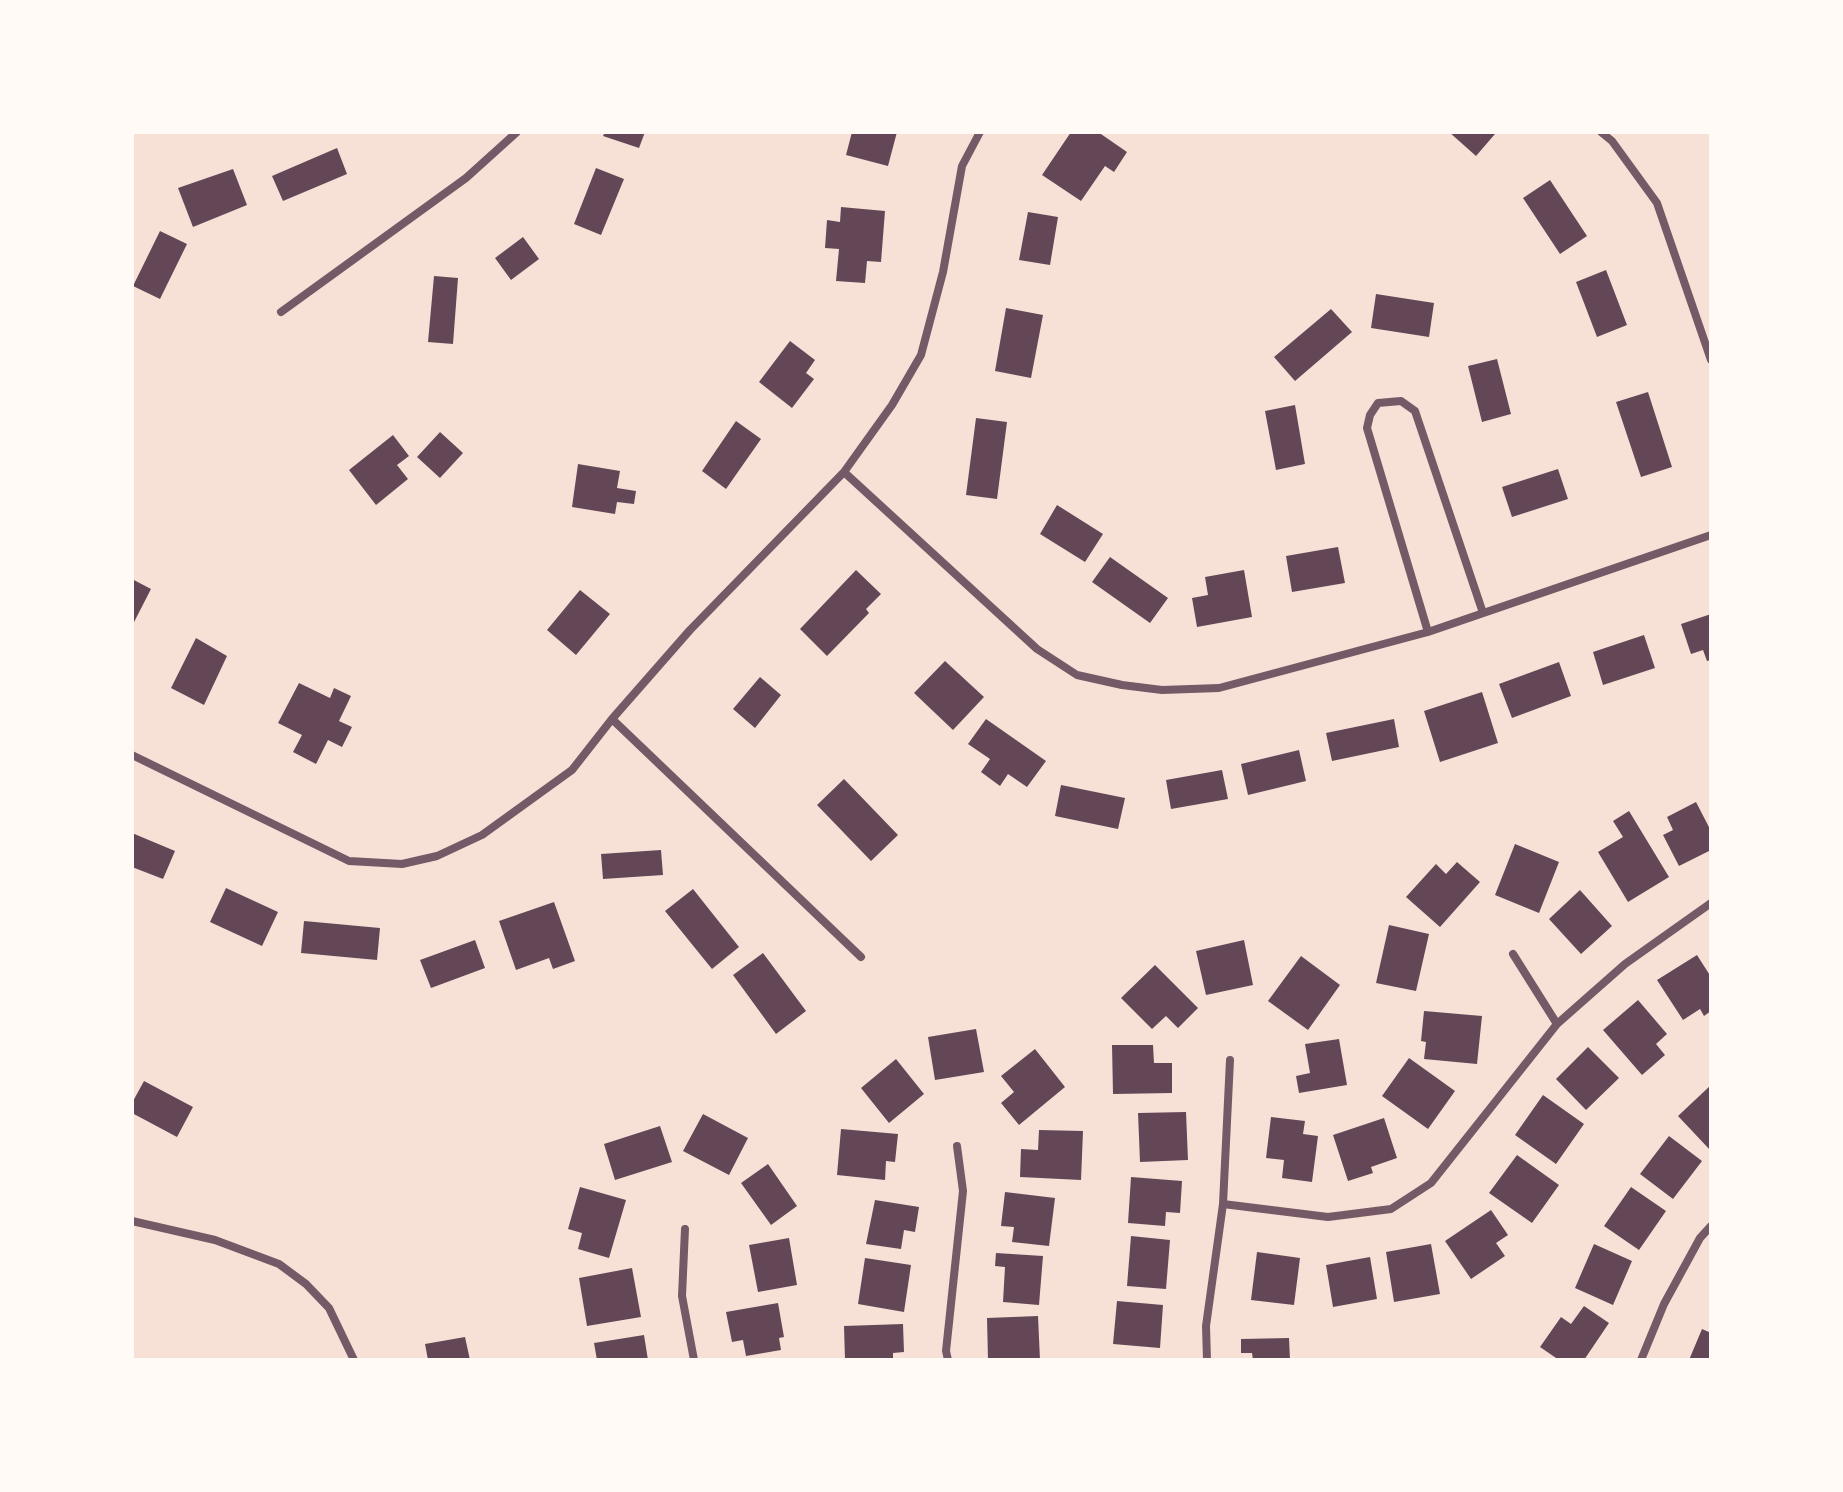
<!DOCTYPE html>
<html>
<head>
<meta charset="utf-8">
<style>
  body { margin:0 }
  #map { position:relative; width:1843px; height:1492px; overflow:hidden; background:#f7e1d7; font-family:"Crimson Pro",serif }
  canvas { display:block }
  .frame { position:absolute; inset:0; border:134px solid #fffaf5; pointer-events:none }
</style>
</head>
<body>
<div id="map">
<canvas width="1843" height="1492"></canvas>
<div class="frame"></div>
</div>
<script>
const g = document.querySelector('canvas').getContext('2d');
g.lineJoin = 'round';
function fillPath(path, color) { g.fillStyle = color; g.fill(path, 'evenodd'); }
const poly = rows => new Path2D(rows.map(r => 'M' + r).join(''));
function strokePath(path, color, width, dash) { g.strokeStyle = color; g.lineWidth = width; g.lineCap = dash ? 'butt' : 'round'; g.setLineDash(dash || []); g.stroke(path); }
const building = poly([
  [605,132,645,132,639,148,603,136],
  [852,132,897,132,888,166,846,155],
  [1071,132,1098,132,1127,152,1114,172,1105,166,1081,201,1042,175],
  [1449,132,1493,132,1495,134,1476,156],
  [337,148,347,174,283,201,272,176],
  [596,168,624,179,601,235,574,224],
  [233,169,247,205,193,227,178,188],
  [1550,180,1587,236,1560,254,1523,198],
  [841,207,885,211,881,262,867,261,865,283,836,281,839,249,825,248,827,220,840,222],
  [1028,212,1058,217,1050,265,1019,260],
  [160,231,187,244,160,299,133,286],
  [523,237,539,259,511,280,495,258],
  [1606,270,1627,325,1597,337,1576,282],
  [434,276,458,278,453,344,428,342],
  [1376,294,1434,303,1429,337,1371,328],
  [1006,308,1043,315,1031,378,995,371],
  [1331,309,1352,332,1295,381,1274,357],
  [790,341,815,360,806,373,814,379,792,408,759,382],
  [1497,359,1511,414,1482,422,1468,366],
  [1648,392,1672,467,1641,477,1616,402],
  [1295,405,1305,464,1276,470,1265,411],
  [976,418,1007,422,997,499,966,495],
  [736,421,761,439,726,489,702,471],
  [440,432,463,453,440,478,417,457],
  [393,435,409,456,397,465,408,479,376,505,349,470],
  [578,464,620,471,617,488,636,491,634,504,617,502,615,514,572,507],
  [1558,469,1568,499,1512,517,1502,487],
  [1057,505,1103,534,1085,562,1040,534],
  [1338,547,1345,583,1292,592,1286,556],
  [1110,557,1168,598,1150,623,1092,582],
  [856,570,881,594,866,609,869,613,827,656,800,629],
  [1244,570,1252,617,1197,627,1192,598,1208,595,1205,577],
  [132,579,151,589,132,626],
  [580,590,610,614,576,655,547,630],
  [1711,614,1711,660,1707,661,1703,650,1691,654,1681,624],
  [1644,635,1655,668,1603,685,1593,652],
  [196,638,227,656,204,705,171,688],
  [945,661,984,697,953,730,914,693],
  [1559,662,1571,696,1512,718,1499,684],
  [760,677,781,695,755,728,733,709],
  [299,683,330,698,334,688,351,696,339,721,352,727,342,747,328,740,316,764,293,752,302,735,278,723],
  [1482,692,1498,743,1440,762,1424,711],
  [986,719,1046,761,1027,787,1008,774,1000,786,981,772,990,759,968,744],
  [1394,719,1399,747,1332,761,1326,733],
  [1299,750,1306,781,1248,795,1241,764],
  [1222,770,1228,799,1171,809,1166,780],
  [844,779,898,835,871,861,817,805],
  [1061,785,1125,798,1118,829,1055,816],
  [1696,802,1711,831,1711,850,1679,866,1663,835,1673,830,1667,817],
  [1629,811,1669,877,1628,902,1598,852,1623,837,1613,821],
  [132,833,175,851,163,879,132,867],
  [1515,844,1559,862,1539,913,1495,895],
  [661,850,663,875,603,879,601,854],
  [1457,862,1480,882,1440,927,1406,897,1436,864,1446,874],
  [226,888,278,912,262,946,210,922],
  [693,889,739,947,712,969,665,911],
  [1580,890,1612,926,1581,954,1549,919],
  [554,902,575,961,553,969,549,958,516,970,499,921],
  [304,921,380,928,377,960,301,953],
  [1389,925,1429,934,1416,991,1376,983],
  [475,940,485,968,431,988,420,960],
  [1244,940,1253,985,1206,995,1196,951],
  [763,953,806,1011,776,1034,733,975],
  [1697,955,1711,977,1711,1011,1704,1016,1700,1009,1683,1020,1657,980],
  [1301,956,1340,985,1308,1030,1268,1001],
  [1155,965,1198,1008,1178,1028,1166,1016,1152,1029,1121,998],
  [1638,1000,1667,1034,1656,1044,1665,1055,1642,1075,1603,1030],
  [1424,1011,1482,1016,1477,1064,1424,1059,1426,1042,1421,1041],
  [976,1029,984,1072,935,1080,928,1037],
  [1339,1039,1347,1085,1299,1093,1296,1076,1310,1073,1305,1044],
  [1112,1045,1153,1045,1154,1063,1172,1063,1172,1093,1113,1094],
  [1588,1047,1619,1078,1586,1110,1556,1079],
  [1035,1049,1065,1087,1019,1125,1001,1103,1014,1092,1001,1076],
  [1409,1058,1455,1091,1428,1129,1382,1096],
  [896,1059,924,1094,889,1123,861,1088],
  [144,1081,193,1107,177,1137,132,1113,132,1103],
  [1711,1085,1711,1151,1678,1116],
  [1543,1095,1584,1124,1556,1164,1515,1135],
  [1186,1112,1188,1160,1140,1162,1138,1113],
  [703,1114,748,1138,729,1175,683,1151],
  [1271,1117,1305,1121,1303,1134,1318,1136,1312,1182,1282,1178,1284,1160,1266,1158],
  [1384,1118,1397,1158,1371,1167,1373,1173,1348,1181,1333,1135],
  [660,1126,672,1162,615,1180,604,1144],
  [841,1129,898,1134,895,1162,886,1161,885,1180,837,1175],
  [1039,1130,1083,1131,1081,1180,1020,1177,1021,1149,1038,1150],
  [1669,1136,1702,1161,1673,1199,1640,1174],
  [1517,1155,1559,1185,1532,1223,1489,1193],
  [768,1164,797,1206,771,1225,741,1183],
  [1131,1177,1182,1181,1180,1213,1166,1212,1165,1226,1128,1223],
  [580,1187,626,1200,609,1258,578,1249,582,1233,568,1229],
  [1631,1187,1666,1211,1639,1250,1604,1226],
  [1005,1192,1055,1198,1049,1246,1012,1242,1014,1227,1001,1226],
  [875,1200,919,1207,915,1232,904,1230,901,1249,866,1244],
  [1491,1210,1508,1235,1496,1243,1505,1256,1471,1279,1445,1241],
  [1131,1236,1170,1240,1166,1289,1127,1286],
  [789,1238,797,1285,758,1292,749,1245],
  [1431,1244,1440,1294,1394,1302,1386,1252],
  [1594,1244,1632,1261,1613,1305,1575,1288],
  [1257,1252,1300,1258,1294,1305,1251,1300],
  [996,1253,1043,1256,1039,1305,1003,1302,1005,1267,995,1266],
  [1370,1257,1377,1299,1333,1307,1326,1265],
  [865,1258,911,1265,904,1312,858,1304],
  [632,1268,641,1317,587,1326,579,1278],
  [1117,1301,1163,1305,1160,1348,1113,1344],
  [778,1303,784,1337,779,1338,781,1350,746,1356,743,1340,732,1342,726,1312],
  [1584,1306,1609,1323,1584,1360,1559,1360,1540,1347,1561,1317,1571,1324],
  [1038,1316,1040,1360,988,1360,987,1318],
  [903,1324,904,1352,893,1353,893,1360,845,1360,844,1326],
  [1702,1329,1711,1333,1711,1360,1689,1360],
  [644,1335,648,1360,597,1360,594,1343],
  [465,1337,470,1360,428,1360,425,1344],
  [1289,1338,1290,1360,1253,1360,1252,1353,1241,1353,1241,1339]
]);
const minor = poly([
  [1601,132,1612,141,1657,203,1711,360],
  [281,312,466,178,517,132],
  [844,472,1037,649,1077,675,1122,685,1162,690,1219,688,1428,632,1711,535],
  [1428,632,1367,428,1370,415,1378,403,1401,401,1415,411,1483,613],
  [612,719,861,957],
  [132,755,349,861,402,864,437,856,482,835,572,770,612,719,690,630,844,472,892,405,921,355,943,272,962,166,980,132],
  [1513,954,1557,1024],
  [1223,1204,1328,1217,1391,1209,1431,1183,1557,1024,1625,964,1711,903],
  [132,1221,215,1240,279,1264,306,1284,329,1308,354,1360],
  [685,1229,682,1296,694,1360],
  [948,1360,946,1351,963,1191,957,1146],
  [1207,1360,1206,1326,1223,1204,1230,1060],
  [1641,1360,1664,1304,1700,1238,1711,1226]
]);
fillPath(building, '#644757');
strokePath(minor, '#755966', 8);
</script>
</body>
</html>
